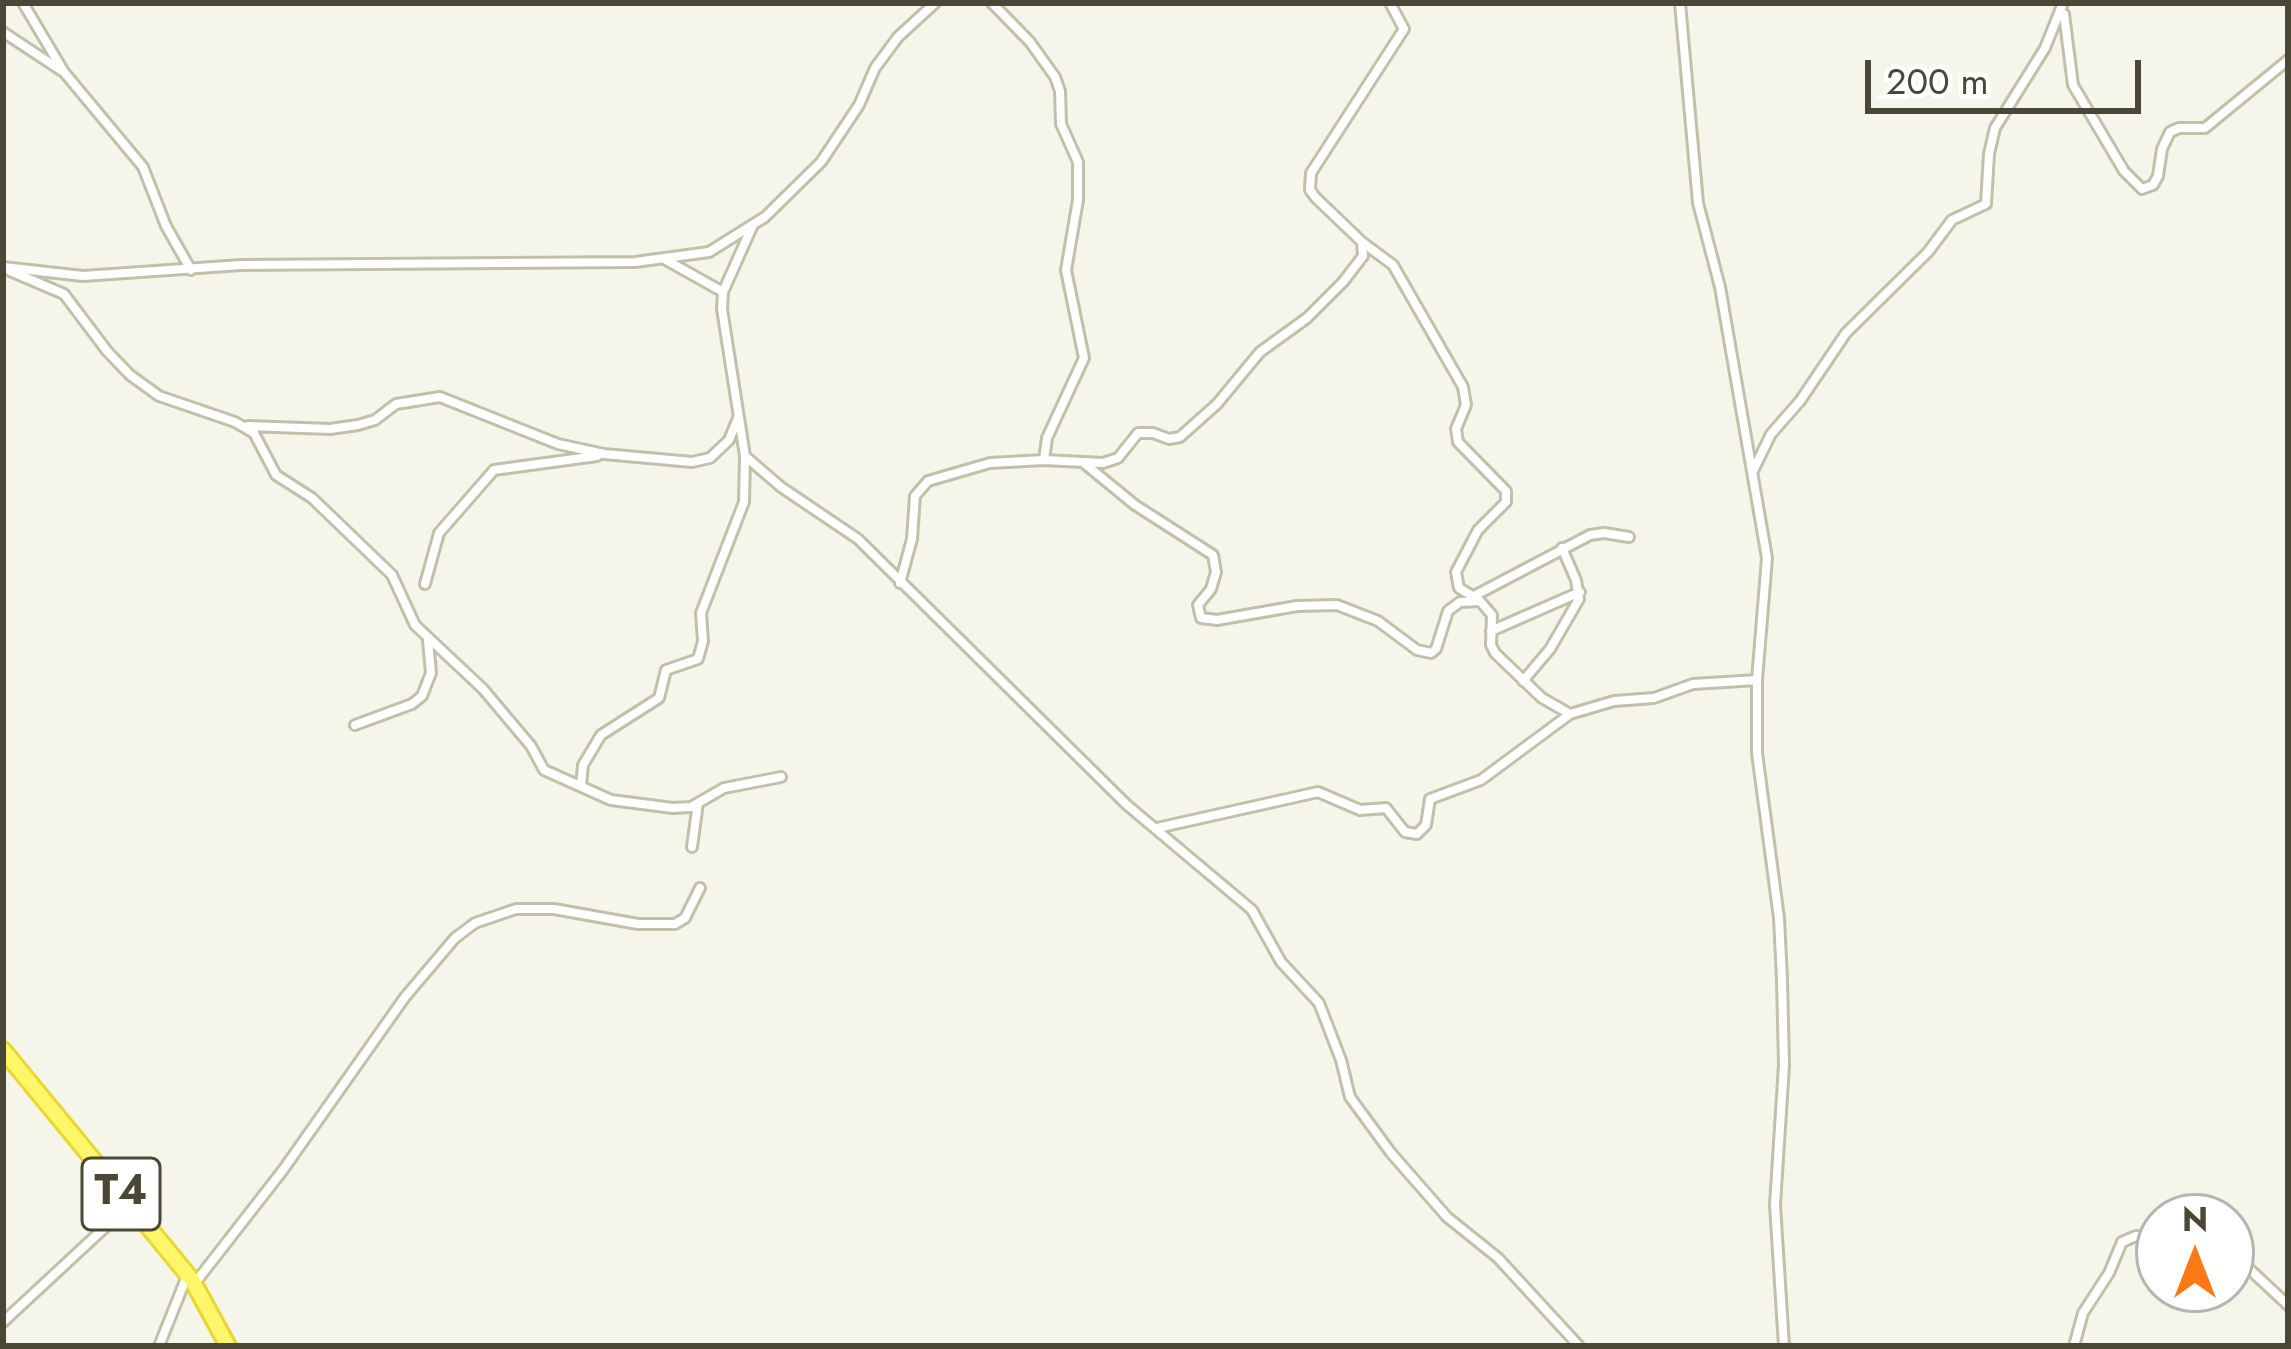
<!DOCTYPE html>
<html>
<head>
<meta charset="utf-8">
<style>
  body { margin:0 }
  #map { position:relative; width:2291px; height:1349px; overflow:hidden; background:#f5f5e9; font-family:Jost,sans-serif }
  canvas { display:block }
  .frame { position:absolute; inset:0; border:6px solid #4a4736; pointer-events:none }
  .north { position:absolute; left:2135px; top:1193px; width:120px; height:120px; box-sizing:border-box; background:#fff; border:3px solid #b7b5af; border-radius:50%; rotate:0deg; font-size:33px; font-weight:700; line-height:48px; text-align:center; color:#4a4736 }
  .north::after { content:''; display:block; margin:auto; width:42px; height:54px; background:#ff7816; clip-path:polygon(50% 0,100% 100%,50% 72%,0 100%) }
  .scale { position:absolute; left:1865px; top:60px; width:276px; height:54px; box-sizing:border-box; border:6px solid #4a4736; border-top:0; padding-left:15px; font-size:36px; line-height:42px; white-space:nowrap; color:#4a4736; -webkit-text-stroke:9px #fff; paint-order:stroke }
</style>
</head>
<body>
<div id="map">
<canvas width="2291" height="1349"></canvas>
<div class="frame"></div>
<div class="north">N</div>
<div class="scale">200 m</div>
</div>
<script>
const g = document.querySelector('canvas').getContext('2d');
g.lineJoin = 'round';
const poly = rows => new Path2D(rows.map(r => 'M' + r).join(''));
function strokePath(path, color, width, dash) { g.strokeStyle = color; g.lineWidth = width; g.lineCap = dash ? 'butt' : 'round'; g.setLineDash(dash || []); g.stroke(path); }
function drawText(font, color, halo, rows, align = 'center') {
  g.font = font + ' Jost,sans-serif'; g.lineWidth = 9; g.setLineDash([]); g.textBaseline = 'middle'; g.strokeStyle = halo; g.fillStyle = color; for (const [text, x, y, turn = 0] of rows) {
    g.save(); g.translate(x, y); g.rotate((+turn || 0) * Math.PI / 180); g.textAlign = isNaN(turn) ? turn : align; if (halo) g.strokeText(text, 0, 0); g.fillText(text, 0, 0); g.restore();
  }
}
const street = poly([
  [23,3,64,72,143,167,166,226,191,270],
  [992,3,1030,42,1055,77,1060,91,1061,124,1078,162,1078,200,1066,270,1084,358,1047,438,1044,460],
  [1680,3,1698,203,1720,287,1767,558,1757,680,1757,753,1779,918,1782,979,1784,1065,1775,1205,1784,1346],
  [2064,14,2073,85,2124,171,2142,189,2153,185,2158,176,2162,149,2170,132,2179,128,2205,128,2288,60],
  [3,32,62,71],
  [752,227,723,292,722,309,745,456,781,487,858,539,1127,805,1252,910,1281,962,1319,1003,1341,1060,1350,1097,1391,1153,1447,1217,1498,1258,1579,1346],
  [1362,242,1393,265,1463,387,1466,405,1456,429,1458,442,1506,491,1506,502,1478,530,1456,572,1459,588,1479,600],
  [666,260,723,292],
  [3,267,83,276,241,265,635,262,709,252,765,217,821,162,859,105,875,68,898,37,935,3],
  [10,271,64,294,107,351,130,375,159,396,235,422,254,433,276,475,312,498,392,575,415,625,483,689,531,746,544,770,611,800,673,808,691,807,724,788,781,777],
  [248,426,330,429,358,425,375,420,396,404,440,397,558,444,604,454,692,462,710,458,729,440,738,418],
  [1085,464,1135,505,1213,555,1216,572,1211,589,1198,605,1201,618,1217,620,1297,606,1337,605,1378,621,1417,650,1431,653,1436,649,1448,611,1460,602,1480,601,1492,615,1491,645,1495,653,1542,698,1570,714],
  [1753,471,1771,434,1800,401,1846,333,1928,252,1952,220,1986,204,1989,154,1995,128,2045,48,2063,3],
  [900,583,912,539,915,496,928,481,990,463,1044,460,1103,463,1118,458,1138,433,1153,433,1169,439,1180,437,1217,404,1260,352,1307,318,1343,282,1363,256,1362,242,1316,198,1310,190,1311,173,1404,29,1390,3],
  [425,584,439,533,494,470,597,456],
  [1474,596,1590,535,1604,533,1629,537],
  [1491,631,1580,592],
  [1523,681,1550,649,1579,599,1576,580,1562,548],
  [355,725,412,704,422,696,431,673,428,641],
  [581,786,583,765,601,735,659,698,666,670,698,659,703,641,701,613,744,502,745,457],
  [1157,828,1318,792,1360,810,1386,808,1405,832,1417,834,1426,825,1430,799,1481,780,1570,714,1614,701,1654,698,1693,684,1757,680],
  [692,847,698,803],
  [2231,1252,2288,1305],
  [195,1283,283,1170,405,997,455,938,475,923,516,909,554,909,638,924,675,924,685,918,700,888],
  [3,1322,129,1205],
  [159,1346,187,1276],
  [2074,1346,2083,1313,2109,1273,2122,1242,2136,1236,2159,1238]
]);
const highway = poly([
  [3,1050,192,1280,228,1346]
]);
const shields = [
  [121,1194,78]
];
const shieldNames = [
  ["T4",121,1194]
];
strokePath(street, '#c2c0aa', 14);
strokePath(highway, '#e9d72f', 20);
strokePath(street, '#fff', 8);
strokePath(highway, '#fff66a', 14);
for (const [x, y, w] of shields) { const box = new Path2D(); box.roundRect(x - w / 2, y - 36, w, 72, 9); g.fillStyle = '#fff'; g.fill(box); strokePath(box, '#4a4736', 3); }
drawText('bold 42px', '#4a4736', null, shieldNames);
</script>
</body>
</html>
